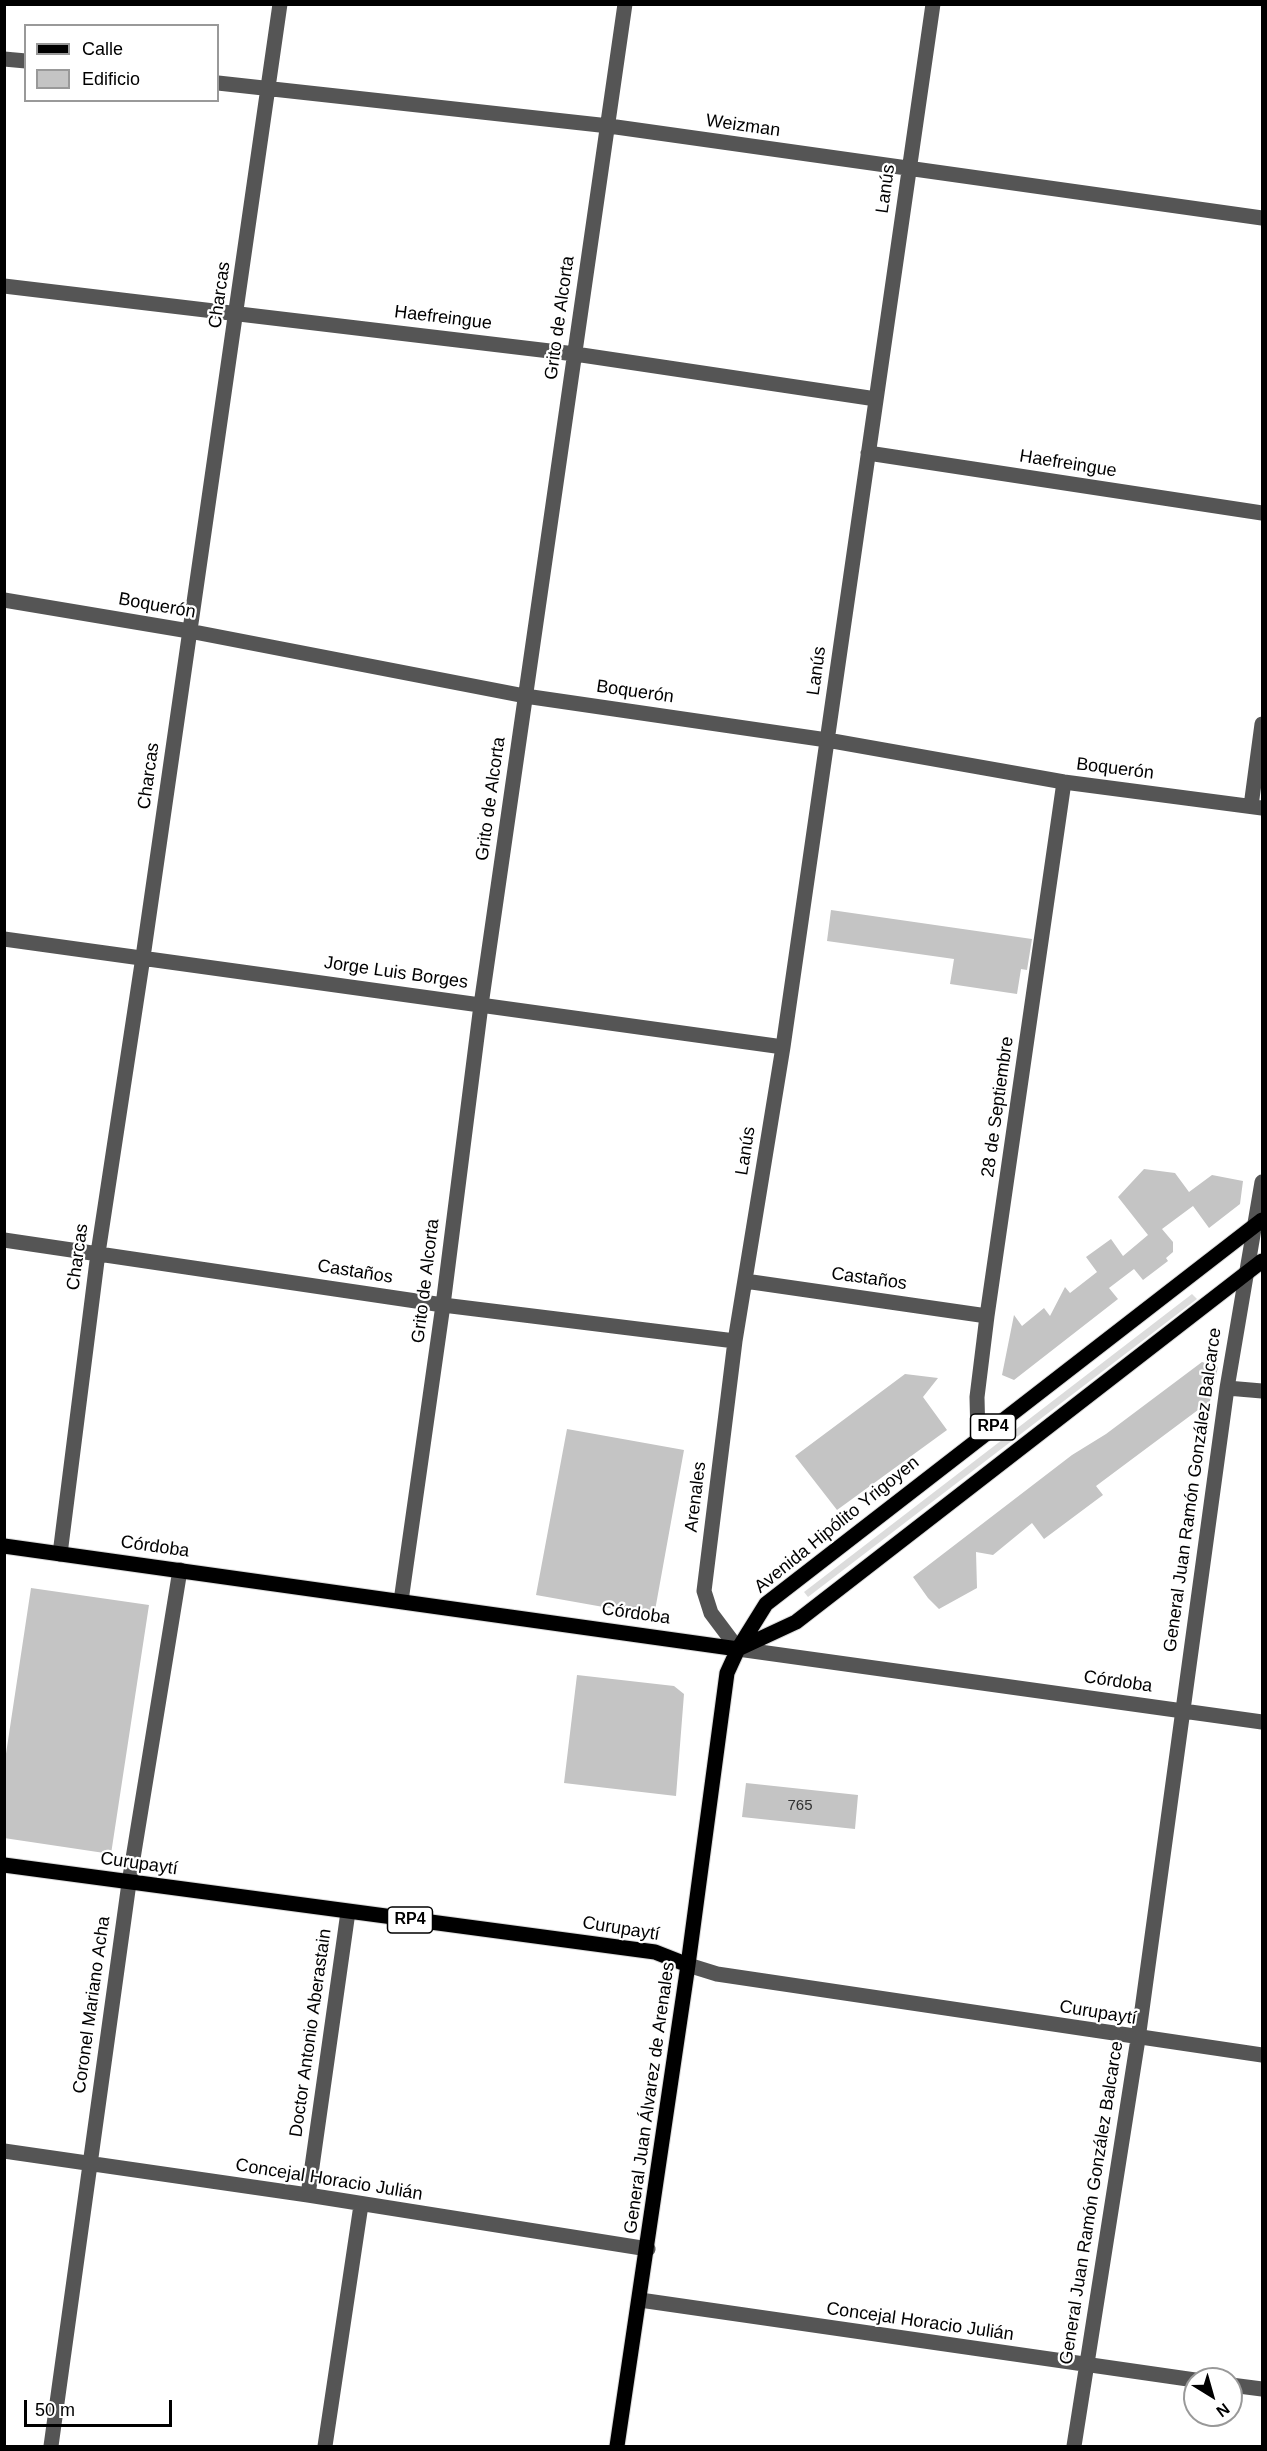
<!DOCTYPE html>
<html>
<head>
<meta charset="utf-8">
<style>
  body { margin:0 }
  #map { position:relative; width:1267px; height:2451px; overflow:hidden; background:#fff; font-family:Helvetica,sans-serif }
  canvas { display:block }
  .frame { position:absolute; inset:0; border:6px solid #000; pointer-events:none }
  .legend { position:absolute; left:24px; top:24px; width:195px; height:78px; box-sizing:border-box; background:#fff; border:2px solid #999; margin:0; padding:8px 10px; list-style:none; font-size:18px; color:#000 }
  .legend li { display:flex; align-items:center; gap:12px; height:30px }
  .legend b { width:30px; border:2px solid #999 }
  .north { position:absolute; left:1183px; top:2367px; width:60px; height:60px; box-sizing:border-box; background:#fff; border:2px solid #999; border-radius:50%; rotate:143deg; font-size:16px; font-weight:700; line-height:24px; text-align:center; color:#000 }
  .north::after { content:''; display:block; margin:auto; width:21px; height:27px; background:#000; clip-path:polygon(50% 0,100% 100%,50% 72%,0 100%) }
  .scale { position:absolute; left:24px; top:2400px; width:148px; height:27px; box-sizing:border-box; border:3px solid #000; border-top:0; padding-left:8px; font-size:18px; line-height:21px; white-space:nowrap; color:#000; -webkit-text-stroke:4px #fff; paint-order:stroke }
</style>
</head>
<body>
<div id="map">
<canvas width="1267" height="2451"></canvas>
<div class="frame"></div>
<ul class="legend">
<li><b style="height:8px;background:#000"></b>Calle</li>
<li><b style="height:16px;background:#c4c4c4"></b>Edificio</li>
</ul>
<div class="north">N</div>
<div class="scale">50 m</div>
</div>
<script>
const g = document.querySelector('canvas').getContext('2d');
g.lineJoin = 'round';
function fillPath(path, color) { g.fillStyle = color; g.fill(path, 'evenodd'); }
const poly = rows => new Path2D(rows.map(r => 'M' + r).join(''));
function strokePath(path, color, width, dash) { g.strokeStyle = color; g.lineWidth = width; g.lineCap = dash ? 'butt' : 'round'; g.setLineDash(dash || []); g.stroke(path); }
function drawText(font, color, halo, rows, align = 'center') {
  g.font = font + ' Helvetica,sans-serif'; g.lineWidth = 4.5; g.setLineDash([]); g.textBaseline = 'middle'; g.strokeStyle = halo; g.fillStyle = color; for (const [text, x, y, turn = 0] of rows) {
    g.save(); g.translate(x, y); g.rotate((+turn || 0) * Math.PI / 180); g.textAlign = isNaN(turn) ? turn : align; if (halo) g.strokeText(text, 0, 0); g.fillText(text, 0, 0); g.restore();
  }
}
const green = poly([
  [1192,1294,1197,1299,808,1597,804,1592]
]);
const building = poly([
  [831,910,1032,939,1027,970,1021,969,1017,994,950,984,954,959,827,941],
  [1144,1169,1175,1173,1189,1192,1212,1175,1243,1181,1240,1204,1209,1228,1193,1206,1162,1229,1173,1242,1173,1252,1166,1258,1168,1261,1143,1280,1134,1269,1109,1288,1118,1299,1014,1380,1002,1375,1014,1315,1022,1326,1044,1308,1050,1316,1065,1287,1070,1293,1097,1272,1086,1257,1111,1239,1123,1256,1148,1235,1118,1197],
  [1202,1362,1218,1367,1210,1401,1096,1486,1103,1495,1044,1539,1032,1523,993,1555,976,1552,977,1588,939,1609,928,1598,913,1577,1072,1455,1106,1434],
  [905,1374,938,1378,923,1397,947,1430,837,1510,795,1456],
  [567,1429,684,1450,654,1616,536,1595],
  [31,1588,149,1605,111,1854,4,1838,4,1767],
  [577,1675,674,1686,684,1694,676,1796,564,1783],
  [746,1783,858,1795,855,1829,742,1817]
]);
const minor = poly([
  [933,4,783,1047,735,1341,704,1591,711,1613,738,1649,1262,1722],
  [4,59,26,61],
  [218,83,609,126,1262,218],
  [4,286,575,354,876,399],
  [868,453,1262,513],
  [4,600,189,631,525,696,827,740,1064,782,1262,808],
  [1251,806,1262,724],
  [4,939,783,1047],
  [4,1240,443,1305,735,1341],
  [745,1281,987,1316],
  [1227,1388,1262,1391],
  [978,1439,977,1397,987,1316,1064,782],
  [60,1554,98,1253,143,957,280,4],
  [401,1601,443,1305,481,1005,625,4],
  [688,1965,717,1974,1262,2055],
  [4,2151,308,2195,648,2249],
  [308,2195,348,1912],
  [640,2300,1195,2380],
  [1231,2385,1262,2389],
  [51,2446,129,1883,180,1570],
  [325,2446,361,2205],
  [1074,2446,1138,2039,1227,1388,1262,1182]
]);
const major = poly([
  [4,1546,738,1649],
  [738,1649,796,1622,1262,1261],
  [4,1865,655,1952,688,1965],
  [617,2446,688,1965,727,1673,738,1649,766,1604,1262,1220]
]);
const numberNames = [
  ["765",800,1806]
];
const shields = [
  [993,1427,45],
  [410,1920,45]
];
const shieldNames = [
  ["RP4",993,1427],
  ["RP4",410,1920]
];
const streetNames = [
  ["Weizman",743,126,8],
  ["Lanús",886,189,-82],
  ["Charcas",220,295,-82],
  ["Haefreingue",443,318,7],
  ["Grito de Alcorta",560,318,-82],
  ["Haefreingue",1068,464,9],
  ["Boquerón",157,606,10],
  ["Lanús",817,671,-82],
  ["Boquerón",635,692,8],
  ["Boquerón",1115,769,7],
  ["Charcas",149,776,-82],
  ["Grito de Alcorta",491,799,-82],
  ["Jorge Luis Borges",396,973,8],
  ["28 de Septiembre",998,1107,-82],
  ["Lanús",746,1151,-81],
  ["Charcas",78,1257,-82],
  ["Castaños",355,1272,9],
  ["Castaños",869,1279,8],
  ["Grito de Alcorta",426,1281,-83],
  ["General Juan Ramón González Balcarce",1193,1490,-82],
  ["Arenales",696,1497,-83],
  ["Avenida Hipólito Yrigoyen",837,1525,-39],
  ["Córdoba",155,1547,8],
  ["Córdoba",636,1614,8],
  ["Córdoba",1118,1682,8],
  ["Curupaytí",139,1864,8],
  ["Curupaytí",621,1929,9],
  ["Coronel Mariano Acha",92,2005,-82],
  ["Curupaytí",1098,2013,9],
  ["Doctor Antonio Aberastain",311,2033,-82],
  ["General Juan Álvarez de Arenales",650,2098,-82],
  ["Concejal Horacio Julián",329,2180,9],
  ["General Juan Ramón González Balcarce",1092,2203,-81],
  ["Concejal Horacio Julián",920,2322,8]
];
fillPath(green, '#dcdcdc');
fillPath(building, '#c4c4c4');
strokePath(major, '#dbdbdb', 17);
strokePath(minor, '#555', 15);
strokePath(major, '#000', 15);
drawText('15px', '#313131', null, numberNames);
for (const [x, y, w] of shields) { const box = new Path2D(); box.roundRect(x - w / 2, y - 13, w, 26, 4.5); g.fillStyle = '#fff'; g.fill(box); strokePath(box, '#000', 1.5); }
drawText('bold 16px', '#000', null, shieldNames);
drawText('18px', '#000', '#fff', streetNames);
</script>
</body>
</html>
